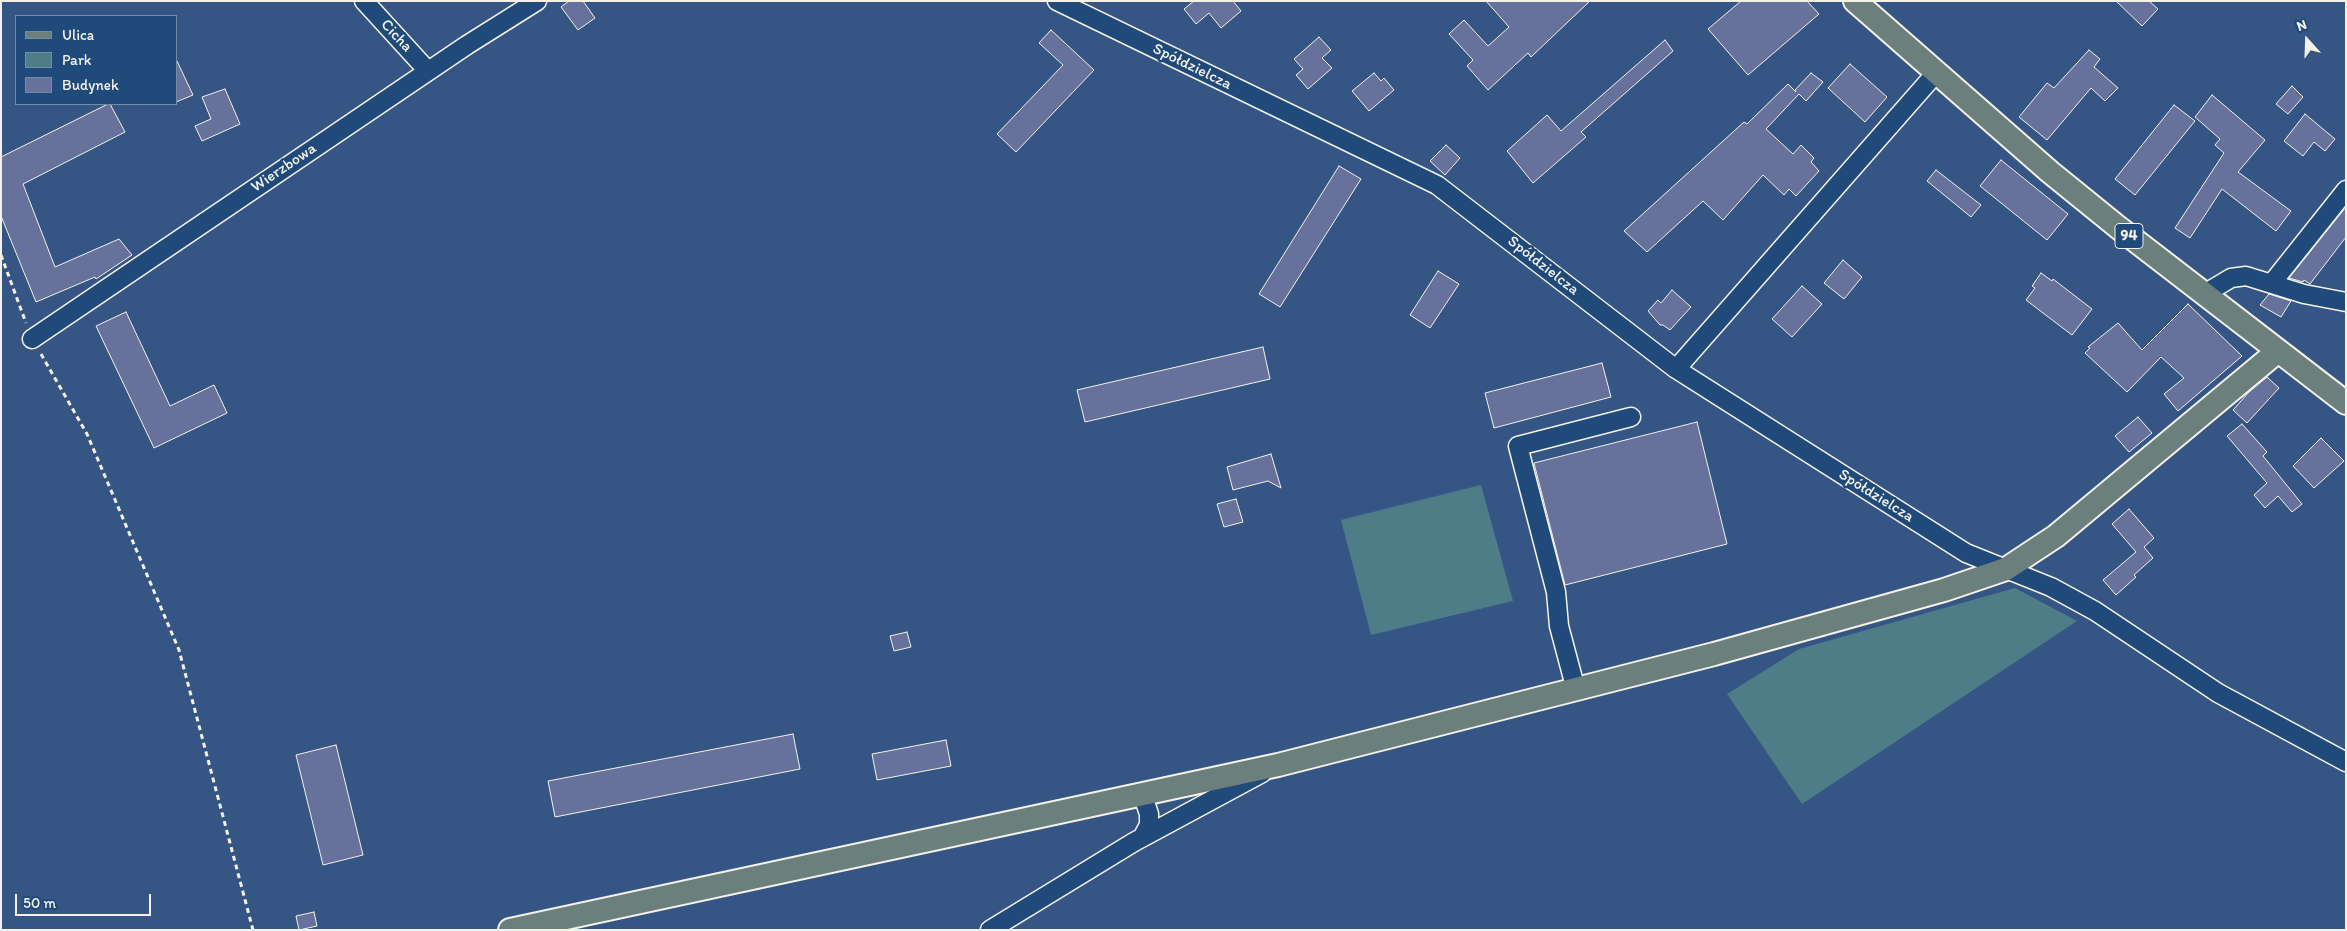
<!DOCTYPE html>
<html>
<head>
<meta charset="utf-8">
<style>
  body { margin:0 }
  #map { position:relative; width:2347px; height:931px; overflow:hidden; background:#355684; font-family:Itim,sans-serif }
  canvas { display:block }
  .frame { position:absolute; inset:0; border:2px solid #f4f1e8; pointer-events:none }
  .legend { position:absolute; left:15px; top:15px; width:162px; height:90px; box-sizing:border-box; background:#1f4a7a; border:1px solid #748da6; margin:0; padding:6px 9px; list-style:none; font-size:15px; color:#f4f1e8 }
  .legend li { display:flex; align-items:center; gap:10px; height:25px }
  .legend b { width:25px; border:1px solid #748da6 }
  .north { position:absolute; left:2282px; top:15px; width:50px; height:50px; -webkit-text-stroke:4px #1f4a7a; paint-order:stroke; rotate:340deg; font-size:14px; font-weight:700; line-height:20px; text-align:center; color:#f4f1e8 }
  .north::after { content:''; display:block; margin:auto; width:18px; height:22px; background:#f4f1e8; clip-path:polygon(50% 0,100% 100%,50% 72%,0 100%) }
  .scale { position:absolute; left:15px; top:894px; width:136px; height:22px; box-sizing:border-box; border:2px solid #f4f1e8; border-top:0; padding-left:6px; font-size:15px; line-height:18px; white-space:nowrap; color:#f4f1e8; -webkit-text-stroke:4px #1f4a7a; paint-order:stroke }
</style>
</head>
<body>
<div id="map">
<canvas width="2347" height="931"></canvas>
<div class="frame"></div>
<ul class="legend">
<li><b style="height:6px;background:#6b7f7c"></b>Ulica</li>
<li><b style="height:14px;background:#4e7d88"></b>Park</li>
<li><b style="height:14px;background:#67729c"></b>Budynek</li>
</ul>
<div class="north">N</div>
<div class="scale">50 m</div>
</div>
<script>
const g = document.querySelector('canvas').getContext('2d');
g.lineJoin = 'round';
function fillPath(path, color) { g.fillStyle = color; g.fill(path, 'evenodd'); }
const poly = rows => new Path2D(rows.map(r => 'M' + r).join(''));
function strokePath(path, color, width, dash) { g.strokeStyle = color; g.lineWidth = width; g.lineCap = dash ? 'butt' : 'round'; g.setLineDash(dash || []); g.stroke(path); }
function drawText(font, color, halo, rows, align = 'center') {
  g.font = font + ' Itim,sans-serif'; g.lineWidth = 5; g.setLineDash([]); g.textBaseline = 'middle'; g.strokeStyle = halo; g.fillStyle = color; for (const [text, x, y, turn = 0] of rows) {
    g.save(); g.translate(x, y); g.rotate((+turn || 0) * Math.PI / 180); g.textAlign = isNaN(turn) ? turn : align; if (halo) g.strokeText(text, 0, 0); g.fillText(text, 0, 0); g.restore();
  }
}
const green = poly([
  [1481,485,1513,601,1371,635,1341,520],
  [2015,588,2077,621,1802,804,1727,694,1799,649]
]);
const building = poly([
  [569,1,583,1,595,18,578,30,561,7,569,1],
  [1194,1,1233,1,1241,11,1221,28,1209,13,1196,24,1184,9,1194,1],
  [1486,1,1590,1,1531,57,1528,53,1488,90,1467,66,1473,60,1449,34,1464,20,1488,46,1509,27,1486,1],
  [1741,1,1807,1,1819,14,1748,75,1708,29,1741,1],
  [2116,1,2149,1,2158,9,2142,26,2116,1],
  [1051,30,1094,70,1016,152,997,134,1063,65,1039,43,1051,30],
  [1319,37,1331,50,1322,58,1332,68,1308,89,1296,75,1303,69,1294,59,1319,37],
  [1665,40,1673,51,1581,132,1586,137,1533,183,1507,151,1547,115,1561,131,1665,40],
  [2089,50,2100,59,2094,67,2118,88,2105,101,2091,88,2047,140,2019,117,2047,83,2054,88,2089,50],
  [176,59,193,95,176,102,176,59],
  [1850,64,1887,97,1865,122,1828,88,1850,64],
  [1374,73,1381,81,1384,78,1394,90,1369,111,1352,91,1374,73],
  [1811,73,1823,82,1806,101,1799,94,1766,129,1793,154,1801,145,1814,158,1811,162,1819,171,1796,196,1789,189,1784,195,1763,175,1723,220,1703,201,1647,252,1624,231,1744,122,1747,124,1788,84,1796,92,1795,90,1811,73],
  [2292,86,2303,97,2288,114,2276,104,2292,86],
  [225,89,240,124,202,141,195,126,211,119,202,97,225,89],
  [2212,95,2265,140,2238,172,2291,211,2276,231,2222,189,2190,238,2175,228,2224,153,2215,145,2220,139,2195,117,2212,95],
  [108,104,110,104,125,132,23,184,55,267,119,239,132,255,96,279,95,277,36,302,1,216,1,157,108,104],
  [2174,105,2195,121,2135,195,2115,179,2174,105],
  [2305,114,2335,139,2325,151,2314,142,2303,156,2284,141,2305,114],
  [1446,145,1460,158,1445,175,1430,161,1446,145],
  [2001,160,2068,214,2047,240,1980,186,2001,160],
  [1339,166,1361,179,1280,307,1259,294,1339,166],
  [1936,170,1981,205,1971,217,1927,181,1936,170],
  [2346,207,2346,237,2310,284,2304,280,2303,282,2289,278,2346,207],
  [1843,260,1862,277,1844,299,1824,283,1843,260],
  [1438,271,1459,284,1430,328,1410,315,1438,271],
  [2041,273,2052,281,2053,279,2092,309,2072,335,2026,300,2035,288,2032,286,2041,273],
  [1802,286,1822,304,1792,337,1772,319,1802,286],
  [1672,290,1691,307,1670,330,1663,325,1660,325,1648,311,1658,300,1661,303,1672,290],
  [2269,294,2291,301,2281,317,2260,305,2269,294],
  [2188,304,2242,356,2178,411,2164,394,2184,378,2161,357,2127,392,2085,353,2090,348,2088,347,2118,323,2142,350,2188,304],
  [126,312,170,406,214,385,227,413,154,448,96,326,126,312],
  [1263,347,1270,379,1085,422,1077,390,1263,347],
  [1602,363,1611,397,1494,428,1485,393,1602,363],
  [2267,377,2279,388,2247,423,2233,410,2249,392,2267,377],
  [2138,417,2152,433,2129,452,2115,436,2138,417],
  [1697,422,1727,544,1565,585,1534,463,1697,422],
  [2242,424,2267,452,2263,456,2302,504,2292,512,2278,496,2265,508,2254,495,2267,483,2227,436,2242,424],
  [2321,438,2344,461,2314,488,2293,466,2321,438],
  [1271,454,1281,488,1268,481,1233,490,1227,467,1271,454],
  [1236,499,1243,522,1224,527,1217,504,1236,499],
  [2129,509,2154,538,2144,547,2153,558,2134,575,2136,577,2116,595,2103,580,2136,552,2112,524,2129,509],
  [907,632,911,647,894,651,890,636,907,632],
  [793,734,800,769,555,817,548,781,793,734],
  [946,740,951,766,877,780,872,754,946,740],
  [336,745,363,855,323,865,296,755,336,745],
  [314,912,317,926,299,930,296,916,314,912]
]);
const path = poly([
  [1,255,26,323],
  [41,354,87,434,179,650,253,930]
]);
const minor = poly([
  [364,1,428,71],
  [1057,1,1437,185,1676,369,1966,553,2051,587,2095,611,2218,693,2346,762],
  [2272,283,2346,190],
  [2206,293,2231,278,2246,276,2304,294,2346,302],
  [32,339,467,45,537,1],
  [1676,369,1936,73],
  [1576,690,1559,626,1556,592,1518,446,1631,417],
  [1138,794,1145,802,1149,814,1149,825,1142,838],
  [990,930,1134,842,1262,773]
]);
const major = poly([
  [1855,1,2050,172,2119,228,2346,403],
  [510,930,1278,765,1714,654,1944,590,2006,569,2056,536,2278,351]
]);
const shields = [
  [2129,236,28]
];
const shieldNames = [
  ["94",2129,236]
];
const streetNames = [
  ["Cicha",396,36,47],
  ["Spółdzielcza",1192,67,26],
  ["Wierzbowa",284,168,-34],
  ["Spółdzielcza",1543,266,38],
  ["Spółdzielcza",1876,496,32]
];
fillPath(green, '#4e7d88');
fillPath(building, '#67729c');
strokePath(building, '#f4f1e8', 1);
strokePath(minor, '#f4f1e8', 21);
strokePath(major, '#f4f1e8', 26);
strokePath(path, '#f4f1e8', 3, [5, 4]);
strokePath(minor, '#1f4a7a', 18);
strokePath(major, '#6b7f7c', 22);
for (const [x, y, w] of shields) { const box = new Path2D(); box.roundRect(x - w / 2, y - 12.5, w, 25, 4); g.fillStyle = '#1f4a7a'; g.fill(box); strokePath(box, '#f4f1e8', 1); }
drawText('bold 15px', '#f4f1e8', null, shieldNames);
drawText('16px', '#f4f1e8', '#1f4a7a', streetNames);
</script>
</body>
</html>
